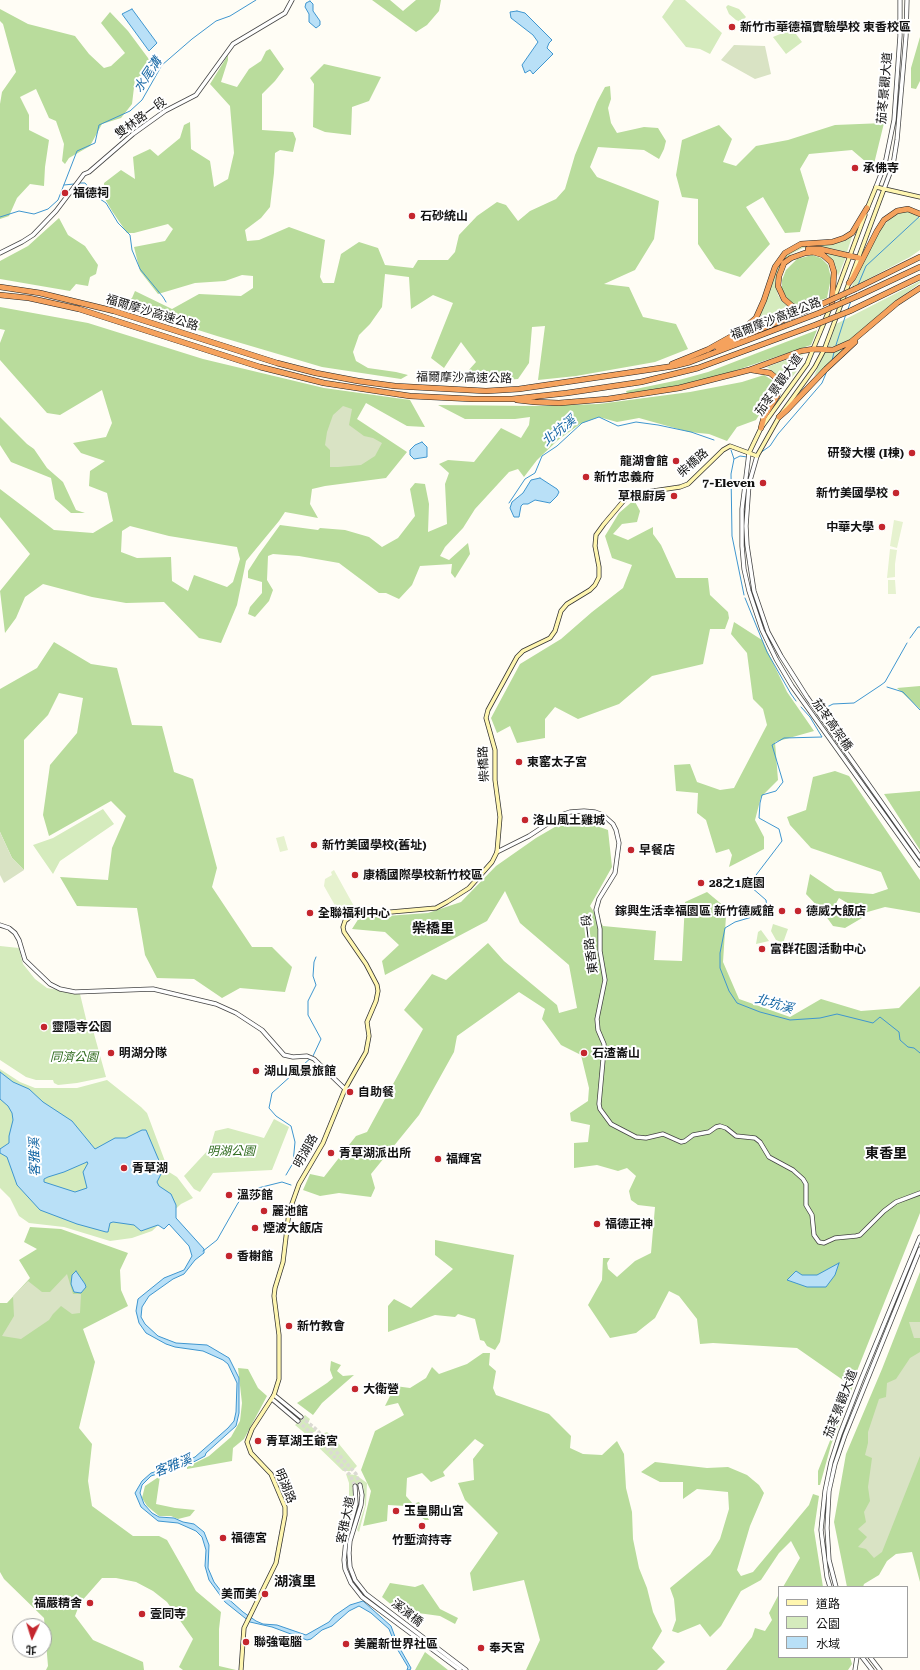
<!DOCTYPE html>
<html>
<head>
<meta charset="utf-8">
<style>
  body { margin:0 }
  #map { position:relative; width:920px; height:1670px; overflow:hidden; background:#fffdf5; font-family:"Roboto Serif","Noto Sans TC",serif }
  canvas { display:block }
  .legend { position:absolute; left:778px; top:1586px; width:130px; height:72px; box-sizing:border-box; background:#fff; border:1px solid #a0a0a0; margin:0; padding:5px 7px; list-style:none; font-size:12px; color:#111 }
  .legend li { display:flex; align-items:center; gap:8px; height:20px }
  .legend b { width:20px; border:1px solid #a0a0a0 }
  .north { position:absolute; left:12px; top:1618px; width:40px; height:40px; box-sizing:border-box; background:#fff; border:1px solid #a0a0a0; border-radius:50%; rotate:184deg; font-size:11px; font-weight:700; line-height:16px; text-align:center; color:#111 }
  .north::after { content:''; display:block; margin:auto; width:14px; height:18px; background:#c4262e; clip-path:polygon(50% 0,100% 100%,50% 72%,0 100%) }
</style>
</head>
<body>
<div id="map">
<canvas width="920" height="1670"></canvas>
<ul class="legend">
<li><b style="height:5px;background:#fff6b0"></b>道路</li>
<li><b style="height:11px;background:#d5ebbd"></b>公園</li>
<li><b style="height:11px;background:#b9e0f7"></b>水域</li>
</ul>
<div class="north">北</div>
</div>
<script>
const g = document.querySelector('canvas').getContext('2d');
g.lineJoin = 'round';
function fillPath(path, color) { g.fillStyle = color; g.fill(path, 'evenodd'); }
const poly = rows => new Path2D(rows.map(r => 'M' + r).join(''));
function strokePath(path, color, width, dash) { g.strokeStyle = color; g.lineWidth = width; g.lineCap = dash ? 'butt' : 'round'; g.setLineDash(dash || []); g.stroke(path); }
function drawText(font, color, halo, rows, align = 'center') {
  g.font = font + ' "Roboto Serif","Noto Sans TC",serif'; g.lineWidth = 4; g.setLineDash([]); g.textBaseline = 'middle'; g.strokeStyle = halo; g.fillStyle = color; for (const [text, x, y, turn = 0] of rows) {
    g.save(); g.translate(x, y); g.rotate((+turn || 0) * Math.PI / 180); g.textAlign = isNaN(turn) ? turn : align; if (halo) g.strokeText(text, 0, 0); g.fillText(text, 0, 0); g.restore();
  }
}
const green = poly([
  [674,0,685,0,722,33,710,54,700,49,686,47,662,17],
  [728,5,739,9,746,17,741,22,736,20,729,14,726,7],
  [766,21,775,21,776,23,780,22,784,28,770,32,750,31,750,29,756,27,765,26,767,23],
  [792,29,802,42,786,54,773,37],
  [909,211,920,218,920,250,910,257,851,288,878,231,886,223,897,213],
  [853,234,847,252,829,248,810,247,803,248,791,254,779,268,775,283,778,295,782,301,790,308,798,312,741,335,754,324,758,318,766,302,775,270,786,255,801,247,831,244,844,241],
  [824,250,846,257,838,276,834,263],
  [920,281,920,283,884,310,856,336,838,346,828,347,836,324],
  [847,346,829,364,814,376,825,352,834,352],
  [802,354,804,357,799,368,779,395,777,376,767,367],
  [103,809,114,824,60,861,53,874,33,845,53,838],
  [773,924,788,929,783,943,776,940,771,931],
  [761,930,769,941,756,944,758,932],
  [0,946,19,948,23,964,35,979,47,988,80,994,87,1023,91,1023,106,1077,77,1083,58,1085,54,1083,53,1080,36,1080,26,1077,0,1060],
  [769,1001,794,1010,787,1014,768,1007],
  [0,1069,20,1082,35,1088,77,1088,107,1080,141,1107,147,1113,169,1172,177,1177,193,1198,181,1204,152,1231,132,1238,110,1241,64,1227,29,1223,19,1216,10,1198,0,1188],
  [274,1119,289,1127,272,1170,213,1173,200,1192,194,1189,184,1176,210,1148,215,1131,228,1128,264,1138],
  [305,1415,310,1419,308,1423,316,1431,307,1435,295,1425],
  [327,1432,339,1444,357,1466,354,1469,350,1471,343,1471,312,1441,322,1434],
  [346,1474,356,1475,367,1483,366,1505,359,1532,357,1530,365,1506,363,1485,352,1487,355,1498,353,1512,349,1522,342,1522,349,1512,349,1483]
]);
const forest = poly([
  [372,0,390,0,403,11,416,0,441,0,439,11,427,25,416,32],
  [0,9,28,24,75,36,89,54,104,68,111,66,125,53,101,23,110,12,128,31,151,62,146,73,135,79,132,104,121,118,102,124,90,146,69,158,65,164,62,161,64,144,56,121,49,118,36,89,20,97,29,115,29,130,49,140,45,167,44,186,30,184,17,198,9,216,0,219,0,104,2,92,16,72,3,24,0,21],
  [920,37,920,81,916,89,911,88,911,68],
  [270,49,284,69,275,81,262,94,262,130,293,132,296,139,293,152,280,150,275,153,274,173,270,207,261,218,245,230,247,241,259,240,289,227,325,240,320,277,323,283,334,283,341,254,359,242,378,248,385,265,413,268,418,260,448,260,455,252,459,235,477,216,497,202,506,205,518,221,530,211,556,199,565,189,575,155,597,102,605,87,610,86,611,99,608,108,611,123,617,133,644,127,658,128,666,141,664,149,659,159,644,150,598,147,590,167,597,177,659,201,654,239,635,270,604,284,629,287,643,317,676,324,688,349,655,362,576,376,538,380,545,326,532,327,529,363,518,379,467,383,459,381,476,362,461,342,444,368,431,358,453,303,433,295,411,309,409,277,385,274,382,307,370,324,359,335,353,352,356,361,368,368,396,372,408,375,401,379,322,367,217,336,119,305,132,298,135,291,172,309,199,294,241,296,253,288,253,276,242,275,225,281,195,283,158,294,140,271,134,247,165,241,173,229,168,224,134,233,127,233,112,211,105,199,104,183,121,170,135,179,133,157,150,149,158,156,180,138,184,125,190,122,191,149,210,161,214,187,228,179,234,153,230,106,210,84,228,55,228,60,221,82,237,87,249,69,261,61,266,51],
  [324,64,381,77,369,101,352,107,351,135,325,132,313,127,314,84,310,78],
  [884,123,873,168,852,150,809,154,800,169,809,198,800,232,785,233,763,197,746,207,770,244,740,277,715,269,698,244,698,199,682,197,676,175,682,140,719,125,732,139,723,162,736,166,756,146,788,140,835,125],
  [59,218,68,235,85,246,98,265,96,274,90,277,88,286,76,284,70,291,0,279,0,261,28,246],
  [812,255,821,258,828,265,831,278,827,298,802,306,792,303,787,298,782,289,782,280,786,270,797,259],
  [0,307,88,323,203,359,324,388,410,400,425,427,407,426,366,403,357,419,407,452,386,478,325,486,312,489,310,504,318,518,285,512,279,521,246,561,237,605,221,643,199,638,164,602,126,603,92,597,43,584,25,597,16,618,5,633,0,591,30,554,0,517,0,489,54,530,93,533,113,521,107,493,89,486,90,471,105,461,81,453,73,443,106,437,112,423,102,390,60,415,47,413,0,360,0,343,5,330,0,329],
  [130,526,169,536,237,547,240,559,233,582,227,587,194,575,188,591,172,581,171,557,137,558,121,552,122,531],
  [817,330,811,345,740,369,713,378,657,390,627,394,626,391,679,380,708,372],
  [764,375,772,380,774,385,772,394,756,420,737,427,727,441,709,434,689,432,639,418,617,422,599,417,580,424,558,440,537,460,524,477,518,469,509,472,475,509,463,528,445,547,440,556,449,560,468,543,470,554,455,578,451,573,452,564,420,566,412,585,399,599,386,593,379,593,339,563,299,556,273,554,268,556,267,580,273,590,269,601,255,617,248,614,250,607,262,593,262,582,248,578,248,571,259,554,280,525,318,530,320,528,345,530,369,537,382,547,398,538,415,516,410,489,415,483,425,484,429,504,428,532,447,524,445,484,449,473,439,464,448,460,474,462,501,428,521,438,529,425,530,417,515,419,465,419,438,405,534,406,599,404,690,392,742,382],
  [0,417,27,444,34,449,47,468,63,482,76,510,85,513,71,513,55,499,51,478,11,462,0,445],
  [634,500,640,511,637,522,622,524,613,534,628,540,653,527,653,534,661,545,676,578,708,578,710,595,728,612,729,618,725,629,710,629,703,664,652,676,619,704,578,719,555,707,545,719,545,738,517,743,510,726,497,733,491,718,520,664,561,639,592,612,623,588,632,565,612,558,605,536,619,513],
  [734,622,762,640,787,692,814,731,775,742,778,780,761,797,755,820,764,837,764,849,729,867,732,855,729,849,716,853,706,820,697,813,698,793,676,791,674,765,690,764,697,782,720,790,734,788,767,725,763,709,753,699,747,653,731,634],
  [54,642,91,664,117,668,132,725,162,726,174,772,193,779,217,868,212,887,252,947,272,947,292,967,285,992,240,988,222,998,194,979,157,978,145,955,137,908,77,906,60,877,108,880,112,848,126,816,111,801,49,836,43,815,50,765,77,733,83,698,59,693,48,715,24,740,24,870,12,858,0,832,0,689,37,668],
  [920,686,920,709,897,688],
  [835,771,849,776,920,880,920,913,885,907,864,913,839,898,835,905,852,910,862,918,845,928,833,926,823,912,806,894,810,874,835,891,873,894,888,889,881,872,811,848,790,825,787,817,806,810,813,777],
  [920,791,920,850,884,794],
  [572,817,608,830,612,867,590,906,603,926,656,931,654,960,682,961,685,902,707,892,725,907,726,916,723,962,739,999,790,1017,821,999,861,1011,899,1008,920,986,920,1213,855,1376,854,1383,831,1445,820,1485,818,1485,818,1471,833,1433,833,1423,850,1385,797,1348,713,1343,700,1344,697,1319,679,1296,669,1291,655,1318,636,1333,610,1338,588,1305,602,1280,603,1258,610,1258,607,1263,608,1269,617,1277,635,1261,651,1253,655,1207,638,1205,631,1200,629,1191,636,1176,627,1168,618,1171,597,1165,574,1168,574,1143,588,1142,590,1125,571,1121,570,1113,588,1101,589,1088,581,1055,561,1045,542,1019,545,1009,519,992,457,1036,454,1052,419,1115,371,1174,375,1188,371,1197,339,1193,320,1196,303,1190,310,1174,324,1177,356,1136,367,1132,423,1029,404,1010,432,974,446,980,488,943,504,961,557,1005,559,1013,577,1008,569,965,520,923,505,891,487,921,385,975,382,961,399,945,385,932,352,929,359,918,428,913,461,902,496,866,536,838],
  [30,1227,61,1229,128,1253,120,1270,121,1290,128,1306,83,1329,95,1362,79,1428,92,1444,88,1481,92,1506,133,1536,159,1536,167,1540,196,1591,221,1612,219,1629,219,1666,236,1670,183,1670,179,1667,193,1639,167,1602,153,1591,136,1582,116,1578,102,1578,80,1603,75,1616,93,1640,143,1662,144,1670,46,1670,48,1666,44,1618,4,1579,0,1572,0,1303,7,1303,30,1278,19,1260,37,1249,24,1242],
  [435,1240,514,1255,500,1342,495,1350,487,1346,484,1341,480,1340,475,1319,458,1314,455,1317,435,1315,388,1332,388,1306,394,1299,411,1308,453,1269,435,1255],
  [920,1272,920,1582,912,1552,896,1554,887,1561,879,1575,864,1584,863,1587,847,1587,834,1522,846,1454,882,1369],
  [483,1353,490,1353,489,1365,496,1371,493,1388,496,1395,549,1414,571,1436,570,1448,583,1454,602,1455,617,1441,624,1454,626,1488,632,1512,633,1539,639,1568,647,1588,653,1612,662,1631,652,1648,665,1662,657,1670,526,1670,540,1640,524,1580,473,1591,470,1573,498,1533,465,1500,458,1483,474,1480,473,1459,484,1445,475,1439,443,1472,445,1476,431,1482,422,1473,407,1478,406,1496,413,1504,419,1502,429,1520,425,1520,406,1506,388,1505,387,1521,363,1526,371,1491,361,1470,375,1431,404,1415,398,1403,385,1406,395,1386,410,1388,426,1378,432,1367,439,1374,467,1364],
  [331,1361,341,1365,337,1371,343,1376,354,1375,322,1403,313,1415,297,1403,327,1383,333,1378,330,1370],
  [238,1368,248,1369,258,1388,267,1396,244,1439,233,1448,232,1461,187,1469,187,1467,209,1456,231,1437,240,1421,242,1403],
  [655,1462,707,1468,728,1467,747,1475,759,1485,764,1493,750,1526,737,1570,741,1576,753,1572,809,1505,813,1494,819,1496,814,1530,823,1587,783,1587,800,1558,791,1541,779,1553,761,1580,741,1591,721,1626,710,1637,700,1624,678,1633,672,1631,676,1620,674,1599,670,1588,710,1555,720,1539,729,1509,728,1492,697,1489,683,1499,683,1482,660,1482,641,1472],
  [160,1476,156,1504,175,1508,195,1510,190,1516,178,1519,171,1516,159,1516,147,1506,142,1498,145,1486],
  [390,1583,415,1587,423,1584,440,1609,458,1618,455,1624,440,1616,418,1613,411,1621,382,1597],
  [779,1594,779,1657,850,1657,852,1664,848,1670,726,1670,752,1637,755,1628,765,1631,772,1620,769,1613],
  [425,1652,448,1670,415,1670]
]);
const cemetery = poly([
  [734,45,765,46,771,74,755,79,721,60],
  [343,406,352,409,349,425,364,436,373,438,382,443,375,456,361,465,338,467,330,467,330,450,325,445,327,432,333,415],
  [0,832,12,858,24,870,4,883,0,875],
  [67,1274,73,1294,81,1294,80,1313,72,1314,61,1306,53,1314,49,1320,21,1339,2,1336,14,1316,13,1296,28,1281,42,1292,50,1292],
  [909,1322,920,1322,920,1338,914,1338],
  [920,1352,920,1456,882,1552,874,1558,866,1549,858,1547,867,1537,858,1529,866,1522,864,1512,870,1501,868,1487,872,1458,865,1455,868,1443,868,1432,879,1399,886,1397,887,1383,896,1379,910,1358]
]);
const pitch = poly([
  [894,520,903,522,897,548,890,546],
  [890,549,897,550,895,564,895,577,887,578],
  [888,580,895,580,896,594,888,594],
  [284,836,288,850,280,852,276,838],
  [334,870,355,908,352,909,349,906,344,910,337,909,324,886,325,879,332,875,331,872]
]);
const water = poly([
  [310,1,313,4,313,11,320,21,320,25,316,28,309,22,309,14,305,7,306,3,310,1],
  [132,9,157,43,149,51,122,14,132,9],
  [517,11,525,13,552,40,549,43,547,48,553,54,533,74,530,70,525,73,522,65,538,42,533,35,511,18,510,12,517,11],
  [422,442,427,447,427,457,414,459,410,455,410,450,415,445,422,442],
  [540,478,557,489,559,492,557,496,550,503,535,500,528,504,523,504,521,506,519,517,514,517,510,508,512,502,523,493,531,480,540,478],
  [0,1072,13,1082,29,1089,43,1102,72,1121,95,1149,115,1138,126,1138,142,1130,146,1130,163,1170,157,1182,159,1186,171,1194,176,1205,176,1218,204,1249,204,1253,195,1260,184,1274,173,1279,149,1296,142,1307,141,1317,145,1324,158,1336,176,1343,207,1345,229,1358,239,1378,239,1413,236,1426,206,1453,205,1456,184,1467,182,1466,151,1476,142,1485,140,1493,144,1504,152,1513,159,1517,174,1518,183,1522,194,1524,204,1532,209,1545,208,1568,214,1582,224,1595,243,1612,256,1621,263,1624,277,1625,306,1635,329,1622,334,1616,350,1605,363,1601,391,1626,398,1645,411,1668,410,1670,407,1670,408,1667,396,1647,389,1629,371,1613,359,1606,349,1611,332,1626,322,1630,311,1639,307,1640,272,1627,250,1622,225,1602,209,1580,205,1566,206,1550,202,1537,196,1531,178,1523,158,1521,141,1507,135,1493,142,1481,151,1473,181,1464,195,1457,228,1428,234,1421,236,1412,237,1383,228,1364,223,1360,203,1351,175,1347,166,1344,146,1333,139,1323,136,1311,138,1299,164,1278,184,1270,192,1256,189,1246,169,1224,164,1229,158,1225,141,1231,134,1225,113,1222,110,1223,108,1232,106,1232,77,1224,40,1210,17,1185,7,1157,0,1153,0,1149,9,1143,9,1136,13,1120,12,1113,8,1106,0,1099,0,1072],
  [87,1162,88,1163,83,1172,87,1188,75,1192,44,1182,44,1179,48,1177,64,1172,87,1162],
  [839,1263,835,1275,826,1287,807,1287,787,1280,796,1271,802,1275,817,1275,839,1263],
  [76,1271,85,1284,86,1287,81,1293,74,1292,71,1284,72,1275,76,1271]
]);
const stream = poly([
  [80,183,85,183,97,197,106,203,118,223,130,235,132,250,140,269,163,297,166,302],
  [64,185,74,184],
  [0,217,19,211,34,214,48,209,58,200,77,151,95,143,99,125,130,111,142,100,162,65,192,39,216,21,230,16,256,0],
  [858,285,866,266,920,216],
  [848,309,851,301],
  [836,345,846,314],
  [832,361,834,352],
  [731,450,734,459,731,474,732,536,744,595],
  [760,453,770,446,778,434,822,383,827,371],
  [734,459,740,456,747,457],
  [509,503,525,479,535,473,542,456,557,446,582,423,599,417,618,426,636,422,658,425,691,432,714,440],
  [745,598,767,652,791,694,796,701],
  [910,638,918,627,920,627],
  [887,687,903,692,920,710],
  [825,708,833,704,854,703,881,685,885,682,907,643],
  [758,912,767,908,766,900,751,887,753,879,782,841,779,829,759,818,760,803,762,795,776,791,783,782,772,745,784,738,822,737,810,717,801,707],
  [752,917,735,922,725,928,720,953,720,968,729,991,737,1003,760,1012,790,1020,820,1018,837,1014,873,1023,880,1017,899,1032,900,1040,908,1047,914,1048,920,1053],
  [286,1175,293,1163,295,1142,291,1126,276,1116,269,1108,272,1093,313,1056,321,1039,308,1015,308,1001,316,985,313,976,314,962,316,957],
  [254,1189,282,1182,291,1185],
  [203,1251,217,1240,238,1203,247,1193]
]);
const tertiaryTunnel = poly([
  [301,1417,317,1430,356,1474,360,1485],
  [298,1421,326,1447,350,1475,355,1486]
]);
const tertiary = poly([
  [876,187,885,164,894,120,900,36,900,0],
  [884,189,893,165,897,140,906,36,907,0],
  [0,253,22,242,33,235,56,211,84,174,89,172,133,134,165,111,196,95,233,44,285,13,292,0],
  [749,453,742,509,742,546,744,569,749,591,762,630,776,659,792,686,920,865],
  [757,456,749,484,746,526,747,545,754,591,768,632,781,656,807,697,920,857],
  [497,852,529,836,561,815,570,812,584,811,595,812,603,815,613,824,616,830,619,843,615,873,599,899,596,910,600,929,600,951,605,980,597,1019,598,1030,604,1044,604,1049,599,1104,600,1109,611,1124,636,1137,646,1138,663,1134,681,1142,685,1141,693,1135,709,1132,716,1127,720,1126,726,1128,736,1136,755,1138,760,1142,769,1157,793,1170,803,1179,806,1184,806,1205,812,1215,814,1235,819,1242,824,1243,835,1238,856,1236,860,1235,884,1211,896,1202,920,1193],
  [0,925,9,928,15,933,19,940,25,960,50,984,60,989,75,992,153,989,216,1004,236,1013,262,1030,284,1055,293,1057,307,1056,314,1059,345,1089],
  [274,1395,301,1417],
  [272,1399,298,1421],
  [360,1485,362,1495,361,1505,350,1541,349,1553,350,1567,355,1580,366,1594,466,1670],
  [355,1486,356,1504,346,1540,344,1560,345,1569,351,1583,362,1597,460,1670],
  [830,1587,827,1577,821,1530,825,1491,831,1462,840,1434,861,1380,920,1237],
  [836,1587,829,1560,827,1528,829,1491,835,1464,845,1435,920,1249],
  [862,1657,872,1670],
  [870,1657,880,1670],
  [855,1670,857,1657]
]);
const secondary = poly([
  [867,209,876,187,920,197],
  [834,299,865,215],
  [749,453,761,428,807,364,830,308],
  [241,1670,244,1628,276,1563,285,1515,285,1507,271,1474,251,1453,247,1442,252,1429,274,1395,279,1379,279,1335,274,1296,275,1288,283,1262,289,1212,299,1184,323,1143,345,1089,366,1052,369,1036,367,1022,376,1001,378,991,377,985,366,964,344,932,343,927,345,921,350,917,357,915,436,908,447,902,469,888,492,862,497,852,500,817,495,780,495,750,486,718,488,710,517,657,523,651,550,638,555,631,561,611,567,604,590,590,595,585,599,577,599,567,595,546,596,535,604,524,626,498,633,494,680,487,688,484,723,450,730,446,757,456,779,417,815,367,824,350,884,189]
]);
const motorway = poly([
  [808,249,820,249,859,258],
  [849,283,853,278,877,231,884,220,897,211,908,209,920,214],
  [0,287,40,293,114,311,277,363,316,373,358,381,395,386,486,391,519,389,674,366,690,362,819,313],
  [855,289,920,257],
  [0,295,29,298,79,309,260,367,324,383,410,396,473,399,512,399,567,393,641,382,698,368,815,325],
  [858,296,920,267],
  [822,304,808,308,798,308,792,306,784,299,778,286,779,276,784,263,791,258,805,253,813,252,823,255,831,262,834,272,832,303],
  [850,311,920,277],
  [717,347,810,309],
  [707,350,741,331,756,318,764,300,775,267,785,253,801,244,832,242,844,238,852,233,867,208],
  [672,364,709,349],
  [752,370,770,373,775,377,779,384,777,396,764,417,761,428],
  [517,400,535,402,559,403,608,399,679,388,749,370,801,351,814,349,833,350,851,342,897,303,920,288],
  [779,417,787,410,826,369,855,342]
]);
const motorwayBridge = poly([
  [822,304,855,289],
  [819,313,858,296],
  [815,325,850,311]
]);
const markers = [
  [732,27,4,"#c4262e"],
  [855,168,4,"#c4262e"],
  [65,193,4,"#c4262e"],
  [412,216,4,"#c4262e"],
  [912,453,4,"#c4262e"],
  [676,461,4,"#c4262e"],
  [586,477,4,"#c4262e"],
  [763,483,4,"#c4262e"],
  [896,493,4,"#c4262e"],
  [674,496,4,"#c4262e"],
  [882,527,4,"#c4262e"],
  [519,762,4,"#c4262e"],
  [525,820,4,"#c4262e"],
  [314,845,4,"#c4262e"],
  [631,850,4,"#c4262e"],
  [355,875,4,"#c4262e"],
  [701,883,4,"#c4262e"],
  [782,911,4,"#c4262e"],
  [798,911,4,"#c4262e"],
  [310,913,4,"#c4262e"],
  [762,949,4,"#c4262e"],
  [44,1027,4,"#c4262e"],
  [111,1053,4,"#c4262e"],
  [584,1053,4,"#c4262e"],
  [256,1071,4,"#c4262e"],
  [350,1092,4,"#c4262e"],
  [331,1153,4,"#c4262e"],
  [438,1159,4,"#c4262e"],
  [124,1168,4,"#c4262e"],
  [229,1195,4,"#c4262e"],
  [264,1211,4,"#c4262e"],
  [597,1224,4,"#c4262e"],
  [255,1228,4,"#c4262e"],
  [229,1256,4,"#c4262e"],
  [289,1326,4,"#c4262e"],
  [355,1389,4,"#c4262e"],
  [258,1441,4,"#c4262e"],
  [396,1511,4,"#c4262e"],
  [422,1526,4,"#c4262e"],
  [223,1538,4,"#c4262e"],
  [265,1594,4,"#c4262e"],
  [90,1603,4,"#c4262e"],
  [142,1614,4,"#c4262e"],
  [246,1642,4,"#c4262e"],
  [346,1644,4,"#c4262e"],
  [481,1648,4,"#c4262e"]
];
const poiNames = [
  ["新竹市華德福實驗學校 東香校區",740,27],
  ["承佛寺",863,168],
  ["福德祠",73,193],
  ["石砂統山",420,216],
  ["研發大樓 (I棟)",904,453,"right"],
  ["龍湖會館",668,461,"right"],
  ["新竹忠義府",594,477],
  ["7-Eleven",755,483,"right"],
  ["新竹美國學校",888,493,"right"],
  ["草根廚房",666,496,"right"],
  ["中華大學",874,527,"right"],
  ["東窰太子宮",527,762],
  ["洛山風土雞城",533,820],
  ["新竹美國學校(舊址)",322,845],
  ["早餐店",639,850],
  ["康橋國際學校新竹校區",363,875],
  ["28之1庭園",709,883],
  ["鎵興生活幸福園區 新竹德威館",774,911,"right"],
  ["德威大飯店",806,911],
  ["全聯福利中心",318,913],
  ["富群花園活動中心",770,949],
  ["靈隱寺公園",52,1027],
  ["明湖分隊",119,1053],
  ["石渣崙山",592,1053],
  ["湖山風景旅館",264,1071],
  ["自助餐",358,1092],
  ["青草湖派出所",339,1153],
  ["福輝宮",446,1159],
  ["青草湖",132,1168],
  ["溫莎館",237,1195],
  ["麗池館",272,1211],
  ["福德正神",605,1224],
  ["煙波大飯店",263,1228],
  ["香榭館",237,1256],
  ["新竹教會",297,1326],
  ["大衛營",363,1389],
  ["青草湖王爺宮",266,1441],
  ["玉皇開山宮",404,1511],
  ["福德宮",231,1538],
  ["竹塹濟持寺",422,1540,"center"],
  ["美而美",257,1594,"right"],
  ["福嚴精舍",82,1603,"right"],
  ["壹同寺",150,1614],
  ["聯強電腦",254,1642],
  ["美麗新世界社區",354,1644],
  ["奉天宮",489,1648]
];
const streetNames = [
  ["茄苳景觀大道",885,88,-85],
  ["雙林路一段",141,118,-36],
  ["福爾摩沙高速公路",152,313,17],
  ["福爾摩沙高速公路",776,319,-21],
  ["福爾摩沙高速公路",464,378,1],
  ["茄苳景觀大道",779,385,-55],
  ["柴橋路",693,463,-41],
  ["茄苳高架橋",832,725,55],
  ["柴橋路",484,764,-93],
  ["東香路一段",590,944,-97],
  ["明湖路",306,1151,-61],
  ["茄苳景觀大道",841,1404,-69],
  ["明湖路",285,1486,67],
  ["客雅大道",346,1520,-78],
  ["溪濱橋",407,1613,38]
];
const parkNames = [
  ["同濟公園",74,1057],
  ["明湖公園",231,1151]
];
const waterNames = [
  ["水尾溝",148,75,-56],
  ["北坑溪",559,431,-39],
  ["北坑溪",774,1004,16],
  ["客雅溪",35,1157,-91],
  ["客雅溪",173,1466,-21]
];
const quarterNames = [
  ["柴橋里",433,929],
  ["東香里",886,1154],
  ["湖濱里",295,1582]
];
fillPath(green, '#d5ebbd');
fillPath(forest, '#b9dc9c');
fillPath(cemetery, '#d9e3c4');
fillPath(pitch, '#e6f2cf');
fillPath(water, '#b9e0f7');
strokePath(water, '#3f96cf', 1);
strokePath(stream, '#3f96cf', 1);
strokePath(tertiaryTunnel, '#dbdad3', 3.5, [3.5, 2]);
strokePath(tertiary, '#444', 5);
strokePath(secondary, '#333', 5);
strokePath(motorway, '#222', 6);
strokePath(tertiary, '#fff', 3.5);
strokePath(secondary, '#fff6b0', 3.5);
strokePath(motorway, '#f5a25d', 5);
strokePath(motorwayBridge, '#222', 6, []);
strokePath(motorwayBridge, '#f5a25d', 5);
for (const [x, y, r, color] of markers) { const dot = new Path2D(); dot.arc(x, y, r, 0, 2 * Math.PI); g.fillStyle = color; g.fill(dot); strokePath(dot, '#fff', 1.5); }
drawText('bold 12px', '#111', '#fff', poiNames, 'left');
drawText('12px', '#111', '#fff', streetNames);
drawText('italic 12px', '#2f6b1f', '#fff', parkNames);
drawText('italic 13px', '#1768a6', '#fff', waterNames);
drawText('bold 14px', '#111', '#fff', quarterNames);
</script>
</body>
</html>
